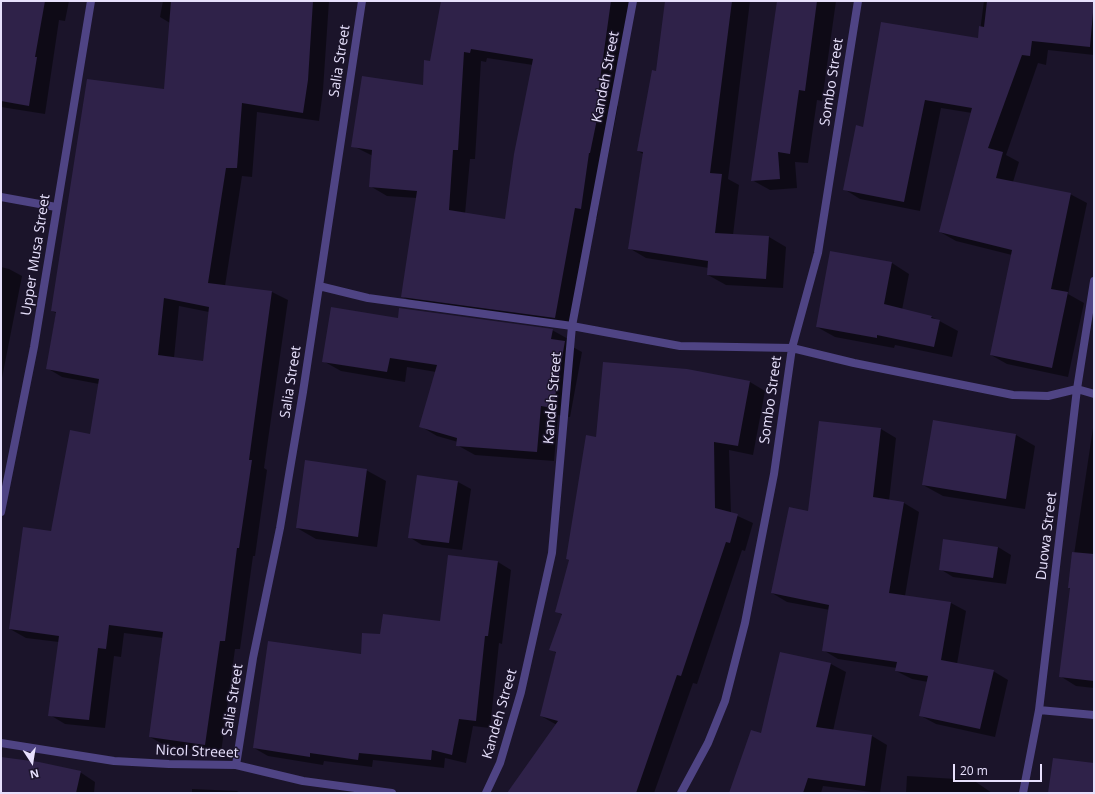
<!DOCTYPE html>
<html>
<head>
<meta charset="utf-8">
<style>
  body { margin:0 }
  #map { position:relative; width:1095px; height:794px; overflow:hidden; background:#1b142a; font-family:"Open Sans",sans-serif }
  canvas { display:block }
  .frame { position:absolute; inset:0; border:2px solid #e7e0fc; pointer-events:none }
  .north { position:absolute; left:12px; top:742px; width:40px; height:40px; -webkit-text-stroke:3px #1b142a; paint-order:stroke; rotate:168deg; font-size:11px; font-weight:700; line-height:16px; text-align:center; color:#e7e0fc }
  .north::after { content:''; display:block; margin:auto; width:14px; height:18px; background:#e7e0fc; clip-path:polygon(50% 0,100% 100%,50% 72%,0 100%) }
  .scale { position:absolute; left:953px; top:764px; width:89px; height:18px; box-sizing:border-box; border:2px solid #e7e0fc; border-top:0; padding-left:5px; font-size:12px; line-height:14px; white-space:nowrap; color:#e7e0fc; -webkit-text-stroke:3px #1b142a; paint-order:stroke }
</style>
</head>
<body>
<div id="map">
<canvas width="1095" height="794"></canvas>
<div class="frame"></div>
<div class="north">N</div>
<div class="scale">20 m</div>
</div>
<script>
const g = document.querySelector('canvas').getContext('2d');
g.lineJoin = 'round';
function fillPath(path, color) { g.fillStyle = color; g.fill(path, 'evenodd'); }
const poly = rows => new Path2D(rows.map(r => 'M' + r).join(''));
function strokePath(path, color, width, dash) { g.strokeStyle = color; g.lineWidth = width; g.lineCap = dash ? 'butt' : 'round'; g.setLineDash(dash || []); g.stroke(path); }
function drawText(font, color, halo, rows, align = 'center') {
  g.font = font + ' "Open Sans",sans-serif'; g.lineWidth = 3; g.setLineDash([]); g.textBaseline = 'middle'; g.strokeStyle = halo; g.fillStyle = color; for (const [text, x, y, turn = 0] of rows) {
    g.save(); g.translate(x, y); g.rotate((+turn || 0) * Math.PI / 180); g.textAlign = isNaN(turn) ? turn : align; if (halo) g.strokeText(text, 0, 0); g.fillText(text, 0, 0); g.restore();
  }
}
const shadow = poly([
  [1,1,69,1,65,21,59,20,45,114,1,107],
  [163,1,329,1,323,90,319,121,257,112,252,177,242,176,225,286,272,292,288,300,264,468,267,470,255,556,253,556,240,649,235,649,221,753,166,746,150,737,163,638,124,633,121,657,114,656,105,728,65,724,50,715,59,642,26,638,10,629,91,435,99,384,62,377,47,368,56,313,52,311,165,90,170,23,160,17],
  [179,306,209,312,203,362,174,358],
  [442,1,629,1,615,104,618,106,607,162,605,162,597,218,592,217,571,327,419,306,402,296,417,198,387,196,370,186,373,156,353,146,423,86,431,62],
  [487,58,533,65,506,220,465,214,470,159,475,159,481,61,486,62],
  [666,1,750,1,728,179,739,185,733,235,769,237,786,247,783,288,726,285,708,275,709,268,646,258,629,248,643,154,638,151,657,72],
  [778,1,836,1,822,101,817,100,808,163,795,162,797,188,770,190,752,180],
  [984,1,1094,1,1094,55,1048,50,1046,65,1038,63,1006,155,1019,162,1013,182,1070,194,1087,203,1068,294,1084,303,1068,377,1007,364,991,355,1012,255,956,241,940,232,972,113,941,108,920,211,860,199,844,189,864,128,979,39],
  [892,263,909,274,902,310,932,317,958,331,952,357,895,345,894,348,835,337,817,327],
  [1,267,9,269,22,276,1,383],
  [399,319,552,330,570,340,569,345,582,352,570,417,558,415,554,461,475,455,457,445,458,442,437,436,420,426,436,372,407,367,405,382,341,371,323,361],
  [687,370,750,382,765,391,753,455,729,450,731,513,753,523,745,551,742,550,697,684,693,683,654,793,531,793,557,725,541,716,556,653,551,649,562,615,557,612,570,561,567,559,597,438],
  [820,422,881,429,896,438,889,501,904,503,919,512,905,596,951,603,966,611,957,664,993,671,1008,680,995,737,936,724,921,716,928,682,912,679,896,671,897,668,838,659,823,650,830,610,787,602,772,593,809,512],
  [934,422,1016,435,1035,446,1025,509,943,496,923,485],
  [1093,428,1094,428,1094,688,1076,686,1060,676,1071,589,1069,588],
  [366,470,386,481,377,547,316,539,297,528],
  [458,482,471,489,462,550,422,545,409,537],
  [998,547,1011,555,1006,584,953,577,940,569],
  [498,562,511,570,502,644,499,643,490,728,473,726,466,763,445,758,444,768,373,760,372,767,324,761,323,765,268,756,254,748,362,655,381,635,441,622],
  [781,653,831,664,846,672,833,731,872,736,887,745,880,793,823,786,821,793,730,793,762,735],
  [1,758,80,772,95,782,94,793,1,793],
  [907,776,973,780,992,793,906,793],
  [192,789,237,791,240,793,192,793]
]);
const building = poly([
  [1,1,45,1,35,57,37,57,29,106,1,101],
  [171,1,313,1,308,80,303,113,242,103,237,168,226,168,208,283,272,291,249,460,252,460,239,548,237,548,225,641,220,641,205,745,149,737,163,632,109,625,106,649,98,648,89,720,48,716,59,636,9,629,23,527,51,531,70,430,90,434,99,379,46,369,56,312,51,311,87,79,164,89],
  [164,298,209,307,203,361,158,355],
  [441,1,611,1,598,94,602,95,590,153,589,153,581,209,575,208,555,318,401,297,417,191,369,187,372,150,351,147,362,76,423,85,424,60,430,61],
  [471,49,533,59,514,154,505,219,449,210,453,150,458,150,464,52,470,53],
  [665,1,732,1,710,173,722,174,715,233,769,236,766,279,707,275,708,261,628,249,643,152,637,151,652,70,656,71],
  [777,1,817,1,805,91,799,90,790,154,778,152,780,179,751,181],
  [987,1,1094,1,1090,47,1032,41,1030,56,1022,55,988,148,1003,152,996,178,1071,193,1051,289,1068,292,1052,368,990,355,1012,250,939,232,972,108,925,100,904,202,843,190,856,125,863,127,881,22,978,38,979,26,984,27],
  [830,251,892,262,884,304,932,316,931,318,940,320,934,347,877,335,877,338,816,327],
  [331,307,398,318,399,308,553,329,551,339,565,341,553,408,541,406,537,452,456,446,457,438,419,427,437,365,390,358,387,372,322,362],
  [603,362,687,369,750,381,738,446,714,442,715,508,738,514,730,543,726,542,681,676,677,675,636,793,507,793,558,721,540,716,556,652,549,650,562,614,555,612,569,560,566,559,586,435,596,437],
  [933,420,1016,434,1006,499,922,485],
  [819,421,881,428,873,497,904,502,889,593,951,602,941,660,994,670,980,729,919,716,928,676,895,671,897,662,822,651,829,605,771,593,789,507,808,511],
  [305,460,367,469,358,537,296,528],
  [417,475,458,481,449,543,408,538],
  [943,539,998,547,993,578,939,570],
  [1072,552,1094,554,1094,681,1059,677,1070,588,1068,588],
  [448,555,498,561,488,636,485,636,476,721,459,719,452,755,432,750,431,760,359,753,358,760,310,753,310,757,253,748,268,641,361,654,362,633,380,634,383,614,440,621],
  [780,652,831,663,816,727,872,735,865,786,808,778,803,793,729,793,751,730,761,733],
  [1,757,39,762,81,771,76,793,1,793],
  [1053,758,1094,763,1094,793,1048,793]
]);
const minor = poly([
  [1,197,56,207],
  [319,286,368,298,572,326,680,346,792,348,854,363,1013,395,1048,396,1077,389,1094,394],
  [1,512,34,347,91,1],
  [1039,710,1094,715],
  [1,743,114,761,169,764,236,765,303,781,392,793],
  [236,765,253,658,280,528,303,392,362,1],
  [486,793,500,763,521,692,552,553,572,326,633,1],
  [681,793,708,743,725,701,745,623,774,474,792,348,818,253,858,1],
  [1023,793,1039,710,1077,389,1094,281]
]);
const streetNames = [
  ["Salia Street",340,61,-81],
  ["Kandeh Street",606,77,-79],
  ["Sombo Street",832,82,-81],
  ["Upper Musa Street",36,255,-81],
  ["Salia Street",291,382,-81],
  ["Kandeh Street",553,398,-85],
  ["Sombo Street",771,400,-82],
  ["Duowa Street",1047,536,-83],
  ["Salia Street",233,700,-81],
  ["Kandeh Street",500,714,-74],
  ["Nicol Streeet",197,752,2]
];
fillPath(shadow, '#0007');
fillPath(building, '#2f2249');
strokePath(minor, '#4f4484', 8);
drawText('14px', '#e7e0fc', '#1b142a', streetNames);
</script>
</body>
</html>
